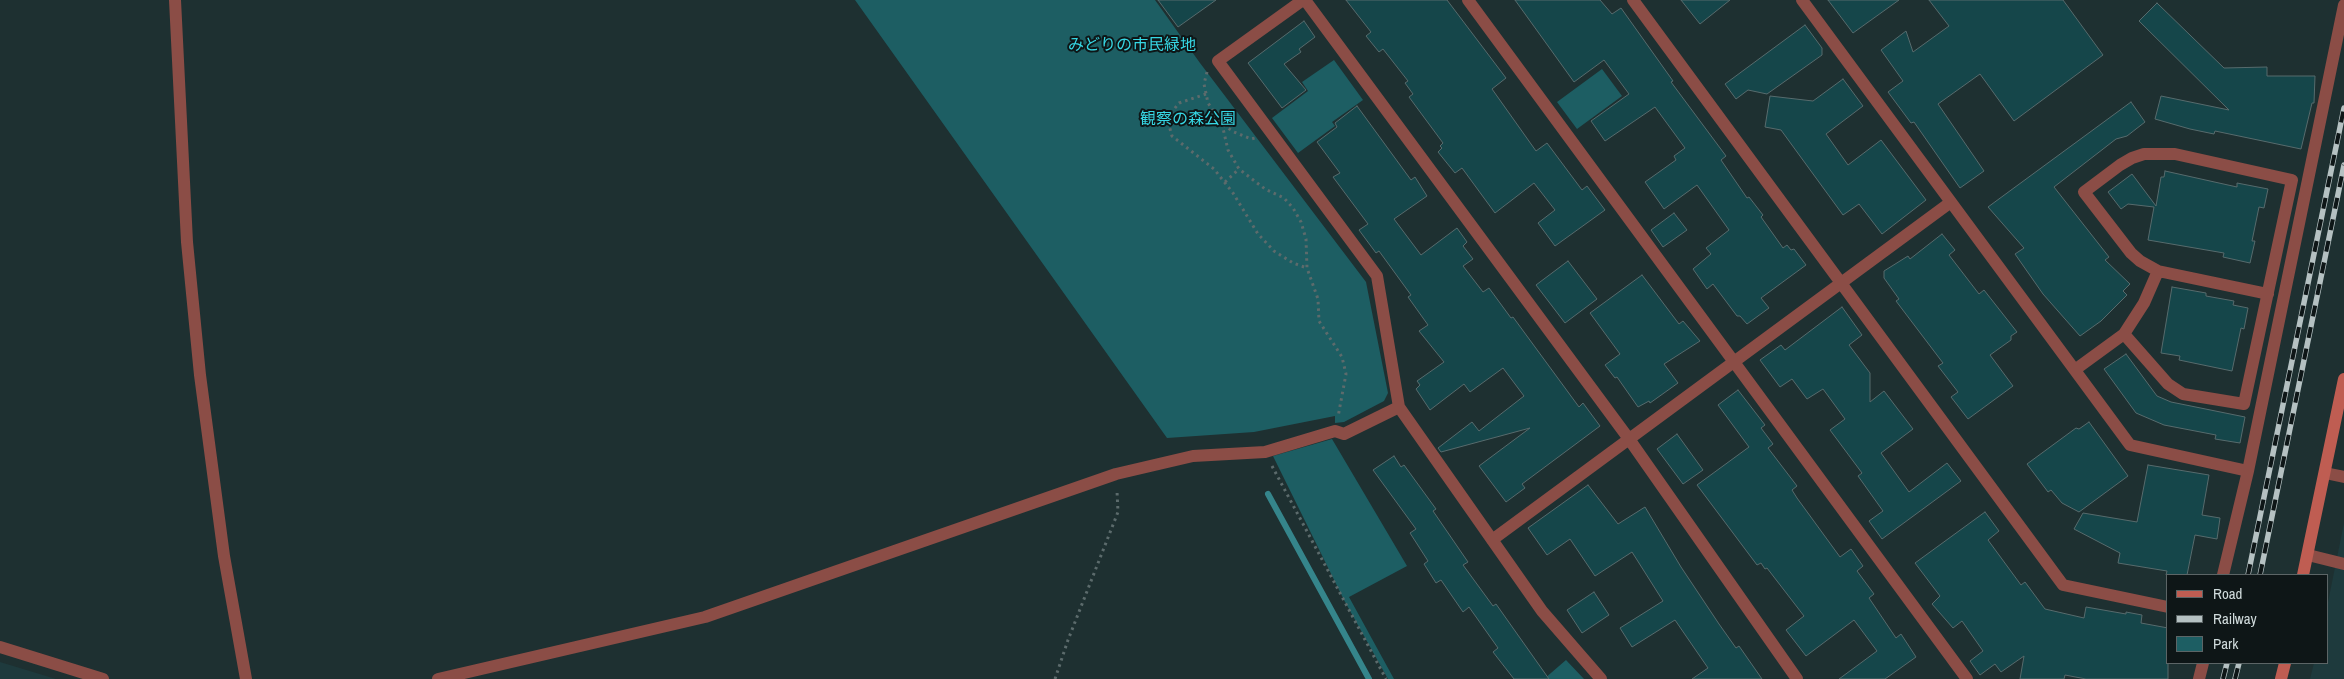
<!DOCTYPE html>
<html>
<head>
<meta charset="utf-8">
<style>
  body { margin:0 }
  #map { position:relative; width:2344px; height:679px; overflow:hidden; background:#1e3031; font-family:"Archivo Narrow",sans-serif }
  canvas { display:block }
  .legend { position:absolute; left:2166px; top:574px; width:162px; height:90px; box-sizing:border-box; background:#0e1617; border:1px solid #5c6566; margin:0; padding:6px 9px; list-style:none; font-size:15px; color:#d0dbdc }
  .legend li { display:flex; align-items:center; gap:10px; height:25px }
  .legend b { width:25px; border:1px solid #5c6566 }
</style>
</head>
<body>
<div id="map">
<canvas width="2344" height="679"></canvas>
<ul class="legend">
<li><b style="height:6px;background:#bf5d52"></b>Road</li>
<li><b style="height:6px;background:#b5c1c2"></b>Railway</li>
<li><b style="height:14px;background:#1d5e63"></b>Park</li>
</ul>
</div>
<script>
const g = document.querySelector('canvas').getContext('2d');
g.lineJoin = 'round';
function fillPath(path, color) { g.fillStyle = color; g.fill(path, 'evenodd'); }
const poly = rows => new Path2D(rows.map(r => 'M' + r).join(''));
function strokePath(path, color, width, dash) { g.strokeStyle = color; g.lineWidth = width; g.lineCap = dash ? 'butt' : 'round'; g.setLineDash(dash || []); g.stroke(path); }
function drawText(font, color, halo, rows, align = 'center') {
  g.font = font + ' "Archivo Narrow","Noto Sans JP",sans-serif'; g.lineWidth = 4; g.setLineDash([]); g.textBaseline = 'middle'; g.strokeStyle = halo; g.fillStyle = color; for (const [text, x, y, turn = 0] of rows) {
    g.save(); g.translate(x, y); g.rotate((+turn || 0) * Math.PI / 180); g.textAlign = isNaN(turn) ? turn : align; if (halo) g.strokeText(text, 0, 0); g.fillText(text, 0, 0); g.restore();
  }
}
const built = poly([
  [2344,523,2344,679,2310,679,2314,663,2328,663,2328,602],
  [0,662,56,679,0,679]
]);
const green = poly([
  [855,0,1155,0,1200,63,1366,282,1388,393,1384,401,1344,422,1335,423,1335,416,1254,432,1167,438],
  [1334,60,1363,100,1332,122,1335,126,1298,153,1272,118,1308,91,1302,82],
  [1602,69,1622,96,1577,129,1557,102],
  [1332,439,1407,566,1349,597,1394,679,1388,679,1344,600,1273,456],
  [1566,660,1584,679,1544,679]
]);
const stream = poly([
  [1268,494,1369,679]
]);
const building = poly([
  [1158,0,1216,0,1178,27,1158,0],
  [1346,0,1447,0,1506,78,1492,89,1536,151,1547,143,1582,190,1587,186,1605,210,1555,246,1538,223,1555,210,1534,183,1495,213,1462,168,1455,173,1438,152,1442,148,1440,146,1443,143,1409,97,1413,94,1405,83,1408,81,1383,49,1379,52,1366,36,1371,32,1346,0],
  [1515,0,1600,0,1612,14,1621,8,1673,81,1671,82,1726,156,1721,160,1747,198,1749,197,1763,215,1761,217,1783,248,1787,245,1791,250,1794,249,1806,265,1761,298,1769,308,1747,324,1740,316,1737,316,1713,284,1707,289,1693,269,1711,254,1706,248,1729,230,1697,185,1664,209,1645,182,1676,160,1674,156,1685,148,1655,107,1605,141,1591,121,1629,94,1604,60,1574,82,1515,0],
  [1681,0,1730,0,1700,24,1681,0],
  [1828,0,1899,0,1853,33,1828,0],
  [1929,0,2063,0,2103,55,2014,121,1980,74,1938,104,1984,171,1960,188,1914,122,1911,123,1888,92,1903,81,1881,50,1906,31,1913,52,1949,26,1929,0],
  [2157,3,2224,68,2267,67,2267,76,2315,76,2314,103,2312,103,2301,149,2215,131,2214,134,2190,129,2155,119,2161,96,2229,110,2139,21,2157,3],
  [1304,21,1315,37,1299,49,1301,52,1284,64,1306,90,1282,108,1248,63,1304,21],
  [1805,25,1822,48,1822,55,1767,94,1748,90,1736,99,1725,84,1805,25],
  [1843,79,1863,106,1826,134,1848,165,1881,140,1926,200,1882,234,1859,204,1843,215,1781,130,1765,127,1770,96,1813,101,1843,79],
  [2131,102,2145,122,2127,136,2116,139,2054,187,2109,257,2105,260,2130,284,2123,291,2127,295,2101,321,2080,336,2043,294,2015,254,2024,248,1988,207,2131,102],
  [1357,106,1411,180,1415,177,1427,196,1394,219,1421,255,1457,228,1467,242,1463,246,1473,259,1463,266,1483,292,1489,288,1511,318,1513,317,1579,407,1583,403,1600,426,1522,484,1525,488,1506,502,1479,466,1530,428,1441,452,1438,448,1472,422,1479,431,1524,396,1503,368,1470,392,1464,384,1430,410,1416,389,1420,385,1417,381,1444,362,1419,331,1428,325,1408,297,1411,295,1379,251,1376,253,1359,230,1368,224,1333,177,1340,173,1317,142,1337,127,1335,123,1357,106],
  [2165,171,2237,187,2237,183,2268,189,2264,208,2259,207,2252,241,2255,241,2250,263,2223,257,2224,253,2148,240,2154,207,2128,204,2121,209,2108,192,2132,174,2156,206,2161,177,2164,177,2165,171],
  [1674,213,1687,230,1663,247,1651,230,1674,213],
  [1942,234,1955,250,1949,255,1979,294,1984,290,2017,332,2011,336,2011,340,1990,355,2013,386,1968,419,1951,397,1958,392,1938,366,1943,363,1896,301,1899,299,1884,278,1884,271,1908,256,1910,259,1942,234],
  [1568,261,1597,299,1565,323,1536,285,1568,261],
  [1642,275,1679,324,1683,321,1700,341,1664,364,1678,383,1650,403,1649,401,1638,407,1617,377,1615,378,1605,365,1620,354,1590,313,1642,275],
  [2172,287,2206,293,2206,296,2234,301,2233,305,2248,308,2244,329,2241,328,2232,371,2179,360,2180,356,2161,353,2172,287],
  [1842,307,1862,335,1849,345,1870,373,1870,402,1884,391,1913,429,1881,453,1909,492,1947,463,1961,481,1882,539,1869,521,1883,511,1858,476,1862,473,1830,430,1845,419,1823,389,1807,399,1792,379,1780,387,1760,360,1781,345,1785,350,1842,307],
  [2126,354,2157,396,2171,402,2245,417,2240,443,2215,439,2216,435,2164,425,2136,413,2104,369,2126,354],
  [1738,390,1765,425,1761,428,1773,444,1768,448,1797,486,1792,490,1797,498,1840,557,1851,549,1863,566,1857,571,1874,594,1869,598,1896,638,1901,634,1916,657,1885,679,1839,679,1877,651,1854,620,1806,656,1786,630,1804,616,1767,568,1765,569,1761,563,1757,565,1697,485,1749,447,1718,405,1738,390],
  [2089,422,2128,476,2079,512,2062,503,2051,490,2048,492,2027,464,2076,428,2079,429,2089,422],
  [1677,434,1703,470,1683,484,1657,449,1677,434],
  [1394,456,1401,467,1404,465,1436,509,1433,511,1468,562,1463,565,1493,606,1496,604,1549,679,1514,679,1493,652,1498,648,1469,607,1463,612,1441,580,1436,583,1424,564,1428,561,1410,533,1416,529,1373,470,1394,456],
  [2148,465,2209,475,2202,515,2220,518,2217,539,2195,535,2187,575,2166,575,2167,571,2118,563,2120,553,2074,529,2083,513,2137,522,2148,465],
  [1588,485,1618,524,1645,507,1681,567,1719,624,1736,648,1739,646,1762,679,1692,679,1708,668,1675,620,1632,647,1620,628,1663,601,1632,552,1595,576,1570,539,1547,555,1528,528,1588,485],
  [1985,512,1999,531,1988,540,2021,585,2025,582,2045,609,2084,618,2086,607,2126,614,2126,612,2142,615,2141,623,2168,628,2168,679,2086,679,2065,675,2064,679,2020,679,2024,656,2001,672,1995,664,1980,675,1970,661,1983,651,1962,621,1953,628,1932,604,1940,596,1915,563,1985,512],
  [1594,592,1609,615,1582,633,1567,610,1594,592]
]);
const path = poly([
  [1207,72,1204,84,1208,103,1222,124,1234,132,1251,139,1255,138],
  [1206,94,1179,103,1167,118,1172,136,1214,169,1233,193,1258,234,1274,251,1293,263,1307,268],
  [1222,124,1228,150,1239,169,1265,189,1284,198,1293,208,1301,222,1306,239,1307,268,1318,299,1319,321,1342,357,1346,374,1338,417],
  [1225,182,1239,169],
  [1272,466,1386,679],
  [1055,679,1068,640,1118,512,1117,491]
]);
const lane = poly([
  [2325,473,2344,477],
  [2308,555,2344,564]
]);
const street = poly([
  [175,0,187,242,200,375,224,556,246,679],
  [1305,0,1629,439,1797,679],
  [1468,0,1967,679],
  [1633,0,2063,585,2168,607],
  [1802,0,2130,445,2248,471],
  [2124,334,2168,384,2183,394,2244,404,2292,180,2175,154,2144,154,2132,158,2120,165,2084,192,2131,253,2140,261,2158,271,2268,294],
  [2076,369,2124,334,2144,303,2158,271],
  [1399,407,1542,611,1601,679],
  [1492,540,1951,202],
  [2223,575,2248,471,2344,5],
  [0,647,103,679],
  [438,679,705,617,1116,474,1193,456,1265,452,1335,431,1344,434,1399,407,1377,276,1218,61,1303,0],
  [2199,679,2203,663]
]);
const secondary = poly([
  [2303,575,2344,379],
  [2281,679,2285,663]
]);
const rail = poly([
  [2248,575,2344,108],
  [2260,575,2344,165],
  [2223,679,2227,663],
  [2235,679,2239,663]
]);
const parkNames = [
  ["みどりの市民緑地",1132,46],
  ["観察の森公園",1188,120]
];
fillPath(built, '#1e3a3d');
fillPath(green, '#1d5e63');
strokePath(stream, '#35858b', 6);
fillPath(building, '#15464a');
strokePath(building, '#576b6d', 1);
strokePath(path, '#5c6b6c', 3, [2.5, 4]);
strokePath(lane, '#8b4d46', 12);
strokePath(street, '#8b4d46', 12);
strokePath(secondary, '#bf5d52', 12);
strokePath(rail, '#b5c1c2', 5.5);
strokePath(rail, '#0e1617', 4, [11]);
drawText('16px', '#37d8e5', '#0e1617', parkNames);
</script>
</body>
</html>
